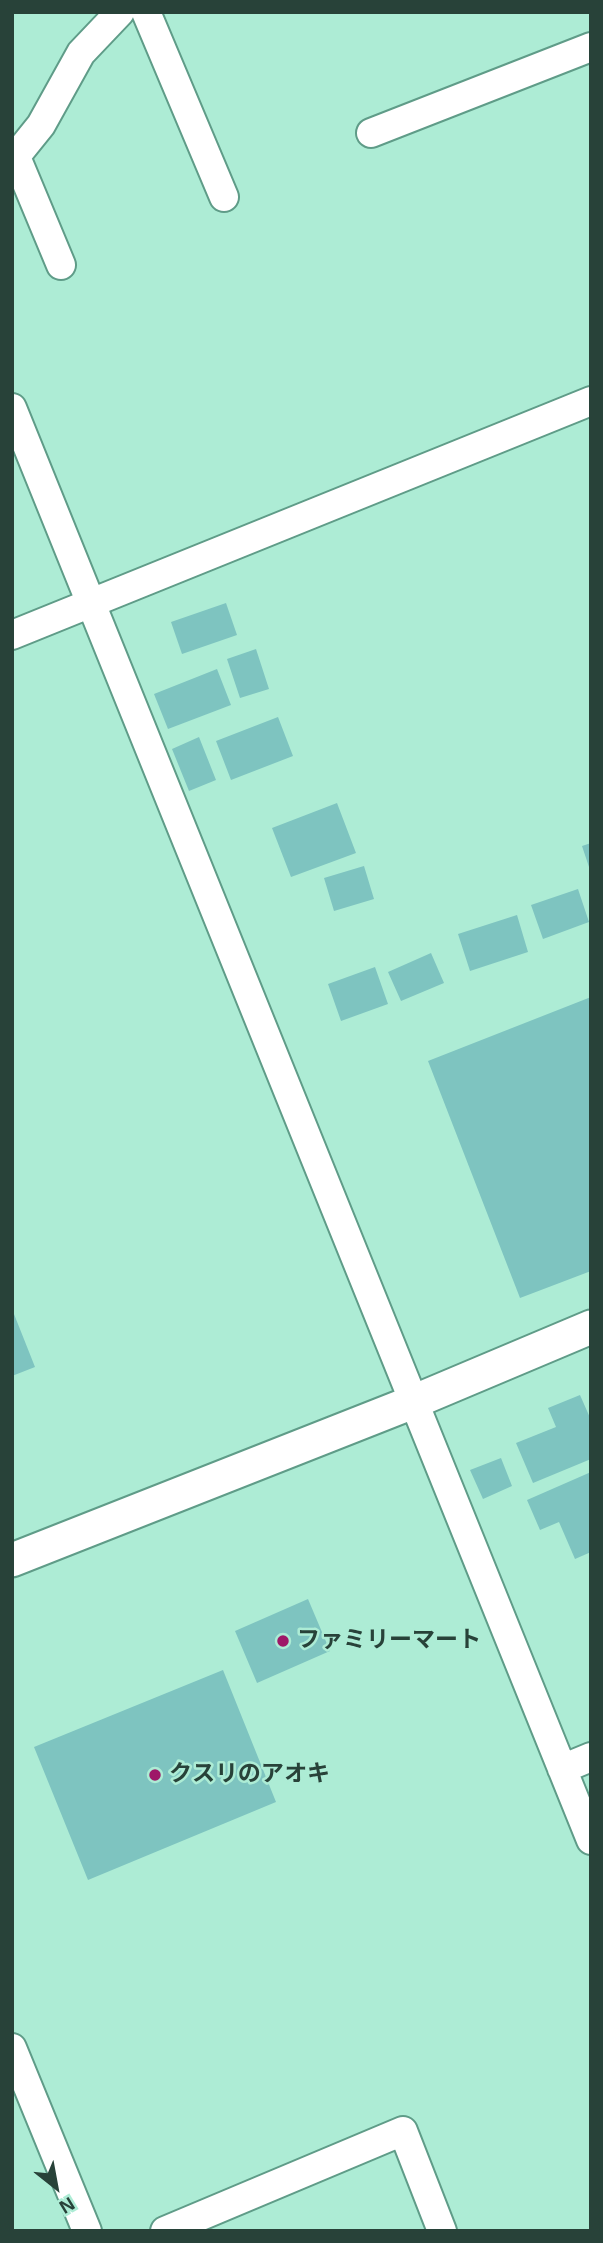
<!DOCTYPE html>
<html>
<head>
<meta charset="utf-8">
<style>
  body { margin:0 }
  #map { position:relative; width:603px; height:2243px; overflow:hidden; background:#adecd5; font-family:Arial,sans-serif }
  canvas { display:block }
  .frame { position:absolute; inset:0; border:14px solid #284239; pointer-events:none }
  .north { position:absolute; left:21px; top:2152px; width:70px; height:70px; -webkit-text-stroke:5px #adecd5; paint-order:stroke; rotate:149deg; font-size:19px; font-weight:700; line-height:28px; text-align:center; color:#284239 }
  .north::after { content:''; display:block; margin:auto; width:24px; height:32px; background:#284239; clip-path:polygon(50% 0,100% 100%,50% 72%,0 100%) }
</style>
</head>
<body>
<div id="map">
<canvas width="603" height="2243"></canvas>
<div class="frame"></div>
<div class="north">N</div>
</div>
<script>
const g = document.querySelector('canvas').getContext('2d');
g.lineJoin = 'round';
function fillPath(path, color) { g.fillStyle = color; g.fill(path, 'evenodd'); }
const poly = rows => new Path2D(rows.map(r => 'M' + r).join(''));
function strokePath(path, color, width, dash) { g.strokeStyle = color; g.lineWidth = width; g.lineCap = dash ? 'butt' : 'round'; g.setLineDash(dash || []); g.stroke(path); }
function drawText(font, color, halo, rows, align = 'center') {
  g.font = font + ' Arial,"Noto Sans JP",sans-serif'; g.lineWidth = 5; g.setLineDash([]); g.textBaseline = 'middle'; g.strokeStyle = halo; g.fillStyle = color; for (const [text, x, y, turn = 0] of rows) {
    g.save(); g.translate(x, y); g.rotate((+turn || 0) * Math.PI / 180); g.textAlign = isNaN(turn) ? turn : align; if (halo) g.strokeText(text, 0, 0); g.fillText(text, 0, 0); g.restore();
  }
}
const building = poly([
  [226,603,237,635,182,654,171,622],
  [256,649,269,689,240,698,227,659],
  [217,669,231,705,168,729,154,694],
  [278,717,293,756,231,780,216,741],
  [199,737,216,780,189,791,172,749],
  [337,803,356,853,291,877,272,828],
  [591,843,591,870,590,870,582,846],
  [364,866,374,899,334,911,324,878],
  [578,889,589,922,543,939,531,905],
  [517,915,528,952,470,971,458,934],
  [431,953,444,983,401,1001,388,972],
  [375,967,388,1004,341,1021,328,984],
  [591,997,591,1271,520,1298,428,1061],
  [12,1309,35,1367,12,1376],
  [580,1395,591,1420,591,1459,533,1483,516,1443,556,1427,548,1408],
  [501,1458,512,1486,483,1499,470,1470],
  [591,1472,591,1552,575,1559,559,1522,540,1530,527,1500],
  [308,1599,330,1651,257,1683,235,1631],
  [223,1670,276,1802,88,1880,34,1747]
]);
const minor = poly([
  [146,12,224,197],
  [371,133,591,47],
  [16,157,61,265],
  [12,161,41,125,81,53,120,12],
  [12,408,591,1840],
  [12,635,591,401],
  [562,1769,591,1757],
  [12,2048,87,2231],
  [165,2231,403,2131,442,2231]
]);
const tertiary = poly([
  [12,1560,413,1402,591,1327]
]);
const markers = [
  [283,1641,7,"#9e1868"],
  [155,1775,7,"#9e1868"]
];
const poiNames = [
  ["ファミリーマート",297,1641],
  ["クスリのアオキ",169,1775]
];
fillPath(building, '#7ec4c0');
strokePath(minor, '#5f9c88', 32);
strokePath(tertiary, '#5f9c88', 37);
strokePath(minor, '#fff', 28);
strokePath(tertiary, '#fff', 33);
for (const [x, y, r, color] of markers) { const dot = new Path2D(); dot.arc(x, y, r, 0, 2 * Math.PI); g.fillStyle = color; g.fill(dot); strokePath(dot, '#adecd5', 2.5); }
drawText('bold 23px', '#284239', '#adecd5', poiNames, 'left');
</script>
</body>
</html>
